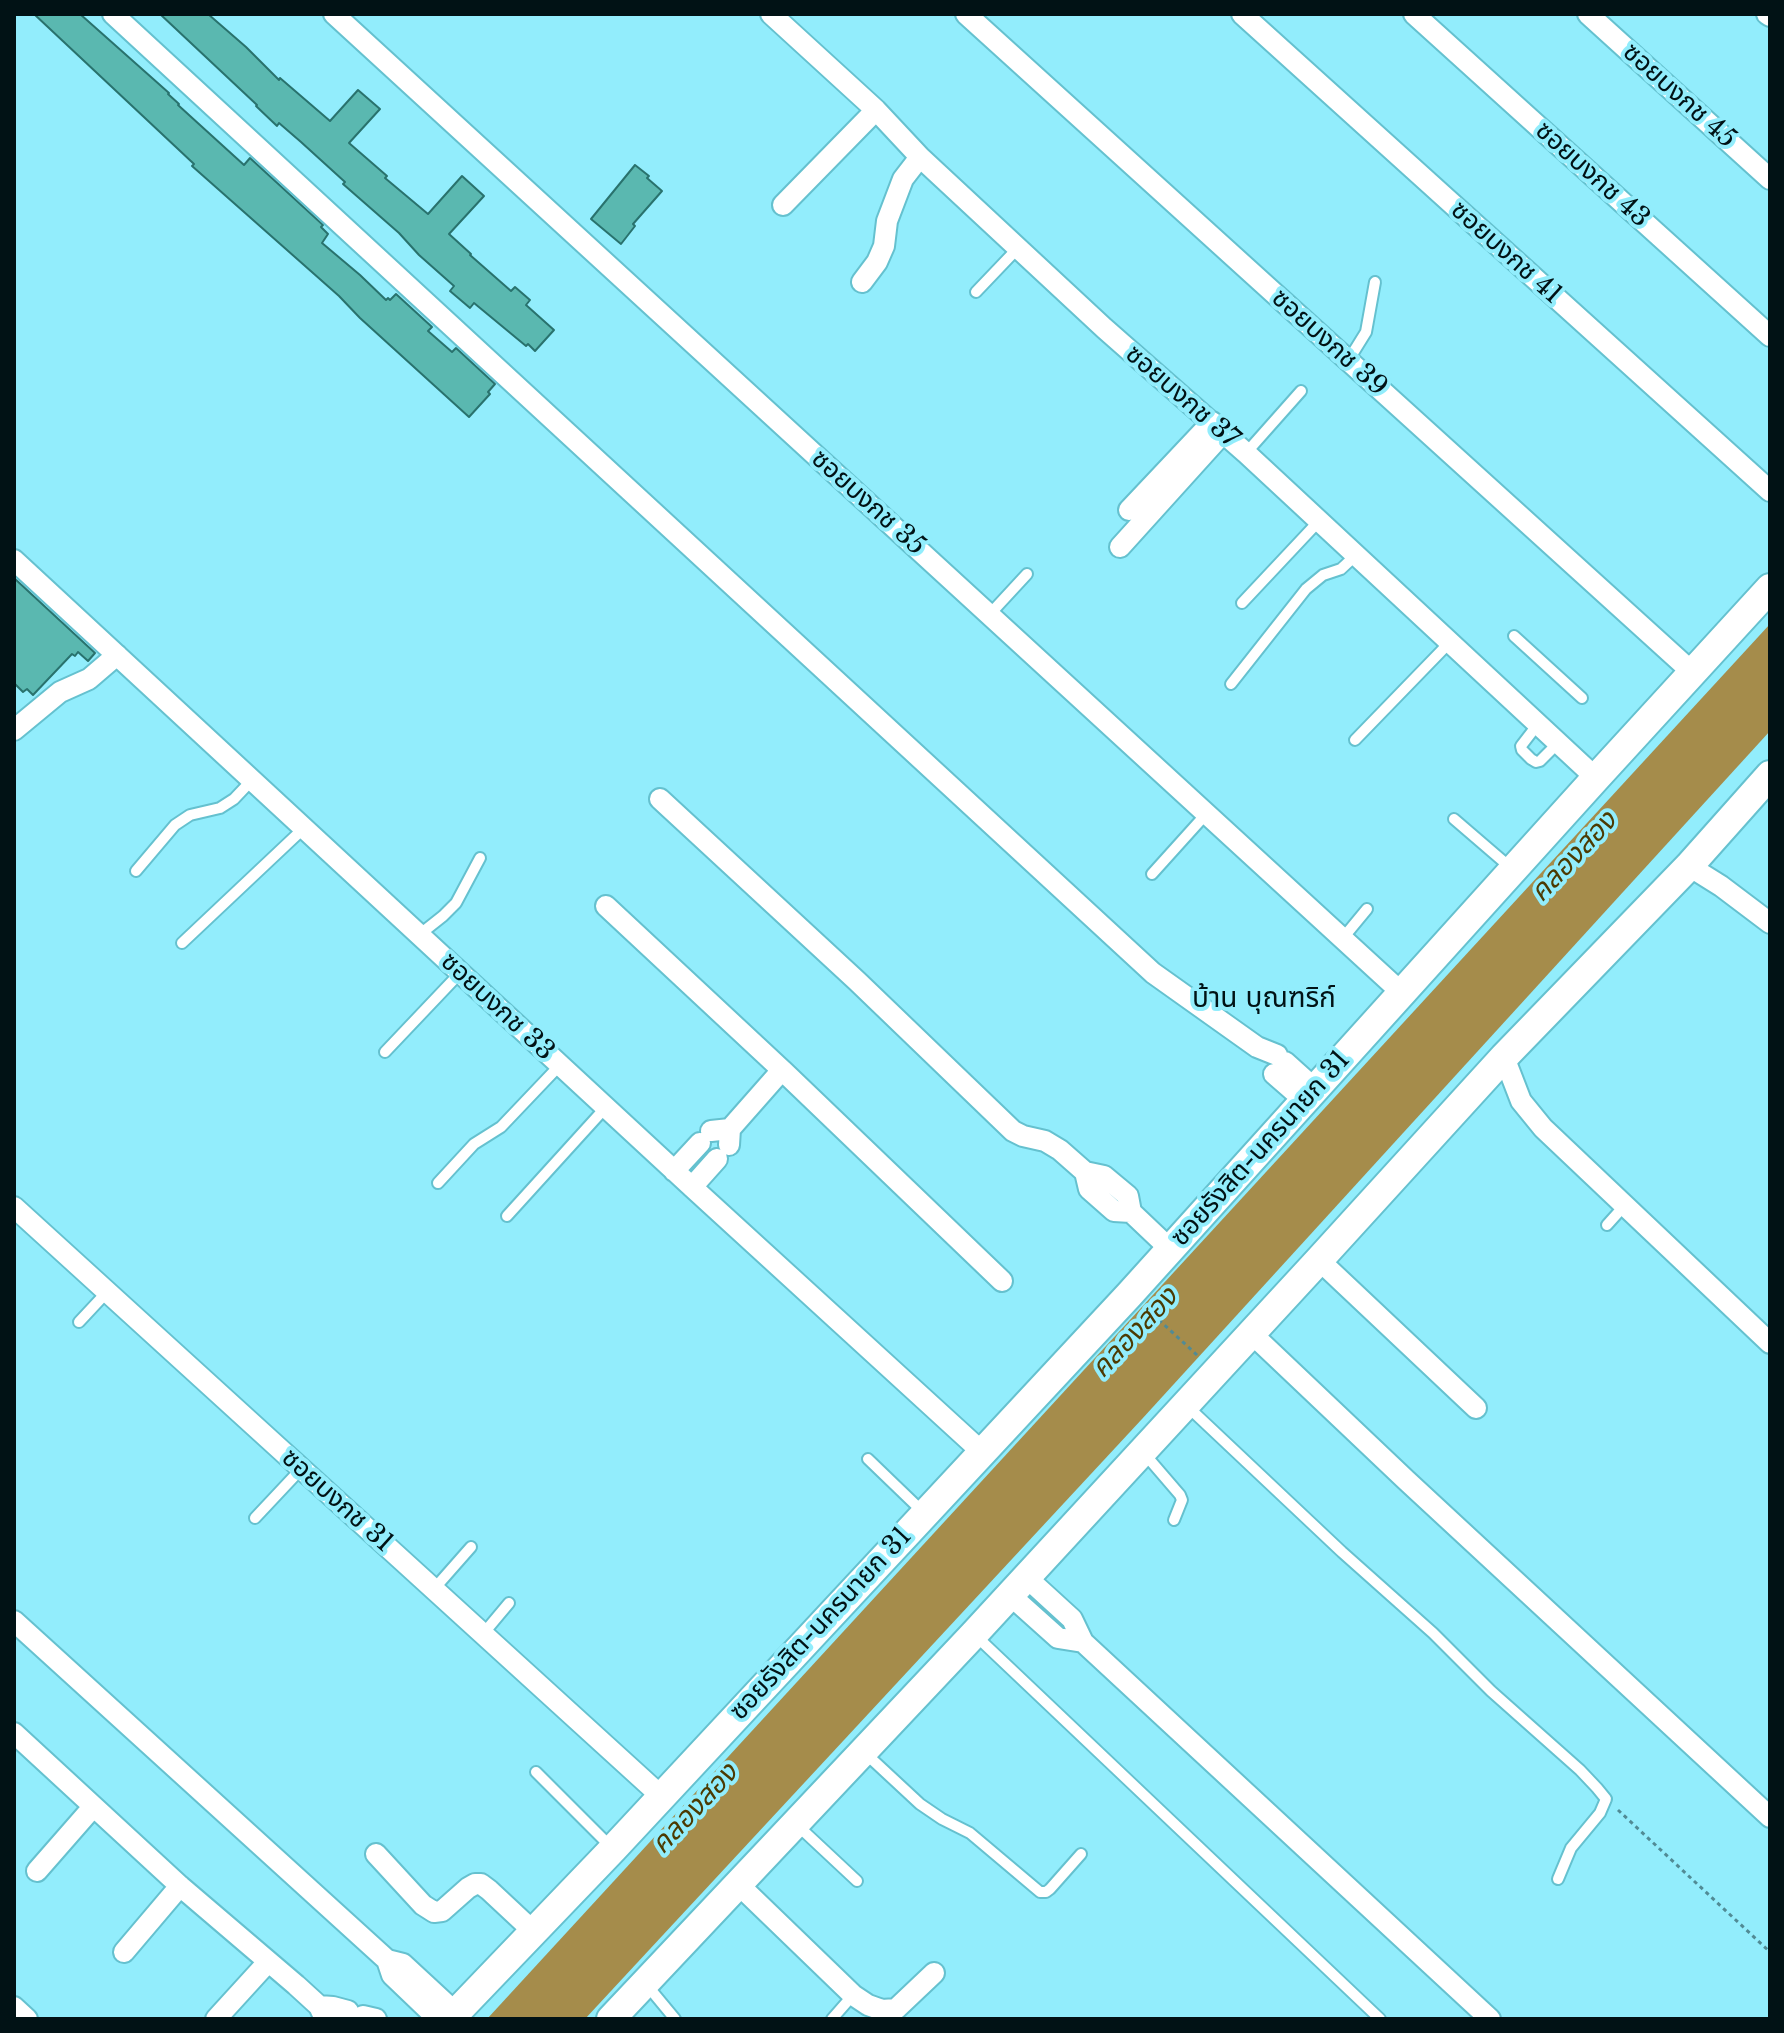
<!DOCTYPE html>
<html>
<head>
<meta charset="utf-8">
<style>
  body { margin:0 }
  #map { position:relative; width:1784px; height:2033px; overflow:hidden; background:#92edfc; font-family:"Libre Baskerville",serif }
  canvas { display:block }
  .frame { position:absolute; inset:0; border:16px solid #011215; pointer-events:none }
</style>
</head>
<body>
<div id="map">
<canvas width="1784" height="2033"></canvas>
<div class="frame"></div>
</div>
<script>
const g = document.querySelector('canvas').getContext('2d');
g.lineJoin = 'round';
function fillPath(path, color) { g.fillStyle = color; g.fill(path, 'evenodd'); }
const poly = rows => new Path2D(rows.map(r => 'M' + r).join(''));
function strokePath(path, color, width, dash) { g.strokeStyle = color; g.lineWidth = width; g.lineCap = dash ? 'butt' : 'round'; g.setLineDash(dash || []); g.stroke(path); }
function drawText(font, color, halo, rows, align = 'center') {
  g.font = font + ' "Libre Baskerville","Noto Sans Thai",serif'; g.lineWidth = 8; g.setLineDash([]); g.textBaseline = 'middle'; g.strokeStyle = halo; g.fillStyle = color; for (const [text, x, y, turn = 0] of rows) {
    g.save(); g.translate(x, y); g.rotate((+turn || 0) * Math.PI / 180); g.textAlign = isNaN(turn) ? turn : align; if (halo) g.strokeText(text, 0, 0); g.fillText(text, 0, 0); g.restore();
  }
}
const water = poly([
  [1770,624,1770,731,1142,1419,585,2019,487,2019]
]);
const building = poly([
  [34,14,80,14,169,93,168,94,179,104,178,105,244,165,250,158,323,225,321,227,328,234,322,243,360,275,386,300,388,298,390,300,396,294,432,327,428,331,452,352,456,348,495,384,488,392,490,394,469,417,360,318,339,296,192,166,194,164,34,14],
  [160,14,208,14,246,47,279,80,280,78,330,121,358,90,380,109,349,143,387,176,385,178,428,214,462,176,484,196,449,234,471,254,470,255,511,291,515,287,530,300,526,305,554,330,535,351,528,344,526,346,474,303,470,308,450,291,454,286,419,255,399,233,343,184,345,182,301,142,279,123,277,126,256,106,257,105,160,14],
  [635,165,649,176,647,178,662,191,633,224,635,226,621,244,591,219,635,165],
  [14,578,95,653,88,661,78,652,75,656,72,654,33,695,27,689,23,692,14,683,14,578]
]);
const path = poly([
  [1147,1309,1197,1355],
  [1618,1810,1770,1952]
]);
const lane = poly([
  [976,292,1018,248],
  [1348,361,1366,332,1375,282],
  [1246,453,1301,391],
  [1242,603,1319,521],
  [990,614,1027,574],
  [1514,636,1582,698],
  [1231,684,1306,589,1323,575,1341,569,1356,555],
  [1538,724,1521,746,1522,750,1531,759,1536,762,1540,761,1559,742],
  [1355,740,1450,642],
  [1454,819,1511,868],
  [136,871,175,825,190,815,220,808,234,799,252,780],
  [1152,874,1207,813],
  [419,935,443,916,456,903,480,858],
  [1343,938,1367,909],
  [182,943,304,828],
  [385,1052,460,973],
  [438,1183,474,1144,501,1127,560,1065],
  [507,1216,606,1107],
  [1607,1225,1625,1205],
  [79,1322,107,1292],
  [1186,1405,1342,1552,1433,1633,1491,1691,1580,1770,1597,1788,1606,1799,1600,1813,1571,1848,1558,1879],
  [1143,1452,1180,1495,1182,1500,1174,1520],
  [868,1459,923,1512],
  [255,1518,301,1469],
  [434,1589,471,1547],
  [483,1634,509,1603],
  [975,1635,1380,2019],
  [864,1752,920,1804,942,1819,970,1833,1040,1892,1046,1892,1050,1889,1081,1854],
  [536,1772,611,1847],
  [796,1824,857,1881],
  [646,1984,675,2019],
  [832,2019,853,1995]
]);
const street = poly([
  [113,14,1153,973,1257,1047,1277,1055],
  [334,14,1402,993],
  [771,14,876,110,920,157,1104,328,1246,453,1596,778],
  [966,14,1692,672],
  [1242,14,1770,491],
  [1414,14,1770,336],
  [1588,14,1770,179],
  [1767,14,1770,16],
  [783,205,876,110],
  [862,282,877,262,884,246,887,221,903,179,920,157],
  [1129,510,1212,422],
  [1120,547,1223,433],
  [14,560,692,1187,982,1452],
  [14,730,60,692,89,679,117,655],
  [660,799,857,981,1013,1131,1023,1136,1045,1141,1060,1150,1085,1172,1104,1176,1128,1196,1131,1212,1170,1249],
  [1689,866,1721,886,1770,923],
  [606,906,782,1070],
  [1504,1057,1521,1101,1543,1128,1770,1343],
  [1285,1062,1315,1089],
  [1274,1074,1305,1101],
  [730,1129,782,1070,1002,1281],
  [711,1131,730,1129,729,1145],
  [674,1171,700,1143],
  [1085,1172,1089,1189,1114,1211,1131,1212],
  [692,1187,717,1159],
  [14,1207,661,1796],
  [1319,1260,1476,1408],
  [1251,1333,1406,1480,1770,1817],
  [1026,1577,1072,1619,1083,1642,1490,2019],
  [1010,1595,1058,1638,1083,1642],
  [14,1621,387,1960,403,1964,456,2013],
  [14,1733,180,1886,296,1985,319,2006,325,2019],
  [376,1854,423,1905,434,1912,442,1911,468,1888,475,1884,481,1884,489,1890,534,1932],
  [37,1871,93,1807],
  [737,1883,853,1995,868,2005,882,2010,896,2009,934,1973],
  [124,1952,180,1886],
  [387,1960,392,1975,438,2019],
  [319,2006,333,2007,348,2011],
  [14,2007,27,2019],
  [363,2016,376,2019],
  [216,2019,268,1962]
]);
const secondary = poly([
  [450,2019,613,1849,1129,1295,1596,778,1770,588],
  [611,2019,974,1634,1319,1260,1504,1057,1689,866,1770,775]
]);
const streetNames = [
  ["ซอยบงกช 45",1679,96,42],
  ["ซอยบงกช 43",1592,175,42],
  ["ซอยบงกช 41",1506,253,42],
  ["ซอยบงกช 39",1329,343,42],
  ["ซอยบงกช 37",1182,397,41],
  ["ซอยบงกช 35",868,503,42],
  ["ซอยบงกช 33",497,1007,43],
  ["ซอยรังสิต-นครนายก 31",1261,1149,-48],
  ["ซอยบงกช 31",337,1501,42],
  ["ซอยรังสิต-นครนายก 31",821,1624,-47]
];
const waterNames = [
  ["คลองสอง",1574,857,-47],
  ["คลองสอง",1135,1333,-47],
  ["คลองสอง",695,1809,-47]
];
const neighbourhoodNames = [
  ["บ้าน บุณฑริก์",1264,999]
];
fillPath(water, '#a58c4b');
fillPath(building, '#5ab8b0');
strokePath(building, '#29726d', 2);
strokePath(lane, '#65c1cf', 14);
strokePath(street, '#65c1cf', 24);
strokePath(secondary, '#65c1cf', 32);
strokePath(path, '#518b95', 3, [4, 4]);
strokePath(lane, '#fff', 10);
strokePath(street, '#fff', 20);
strokePath(secondary, '#fff', 28);
drawText('26px', '#011215', '#92edfc', streetNames);
drawText('italic 28px', '#4c3a02', '#92edfc', waterNames);
drawText('28px', '#011215', '#92edfc', neighbourhoodNames);
</script>
</body>
</html>
